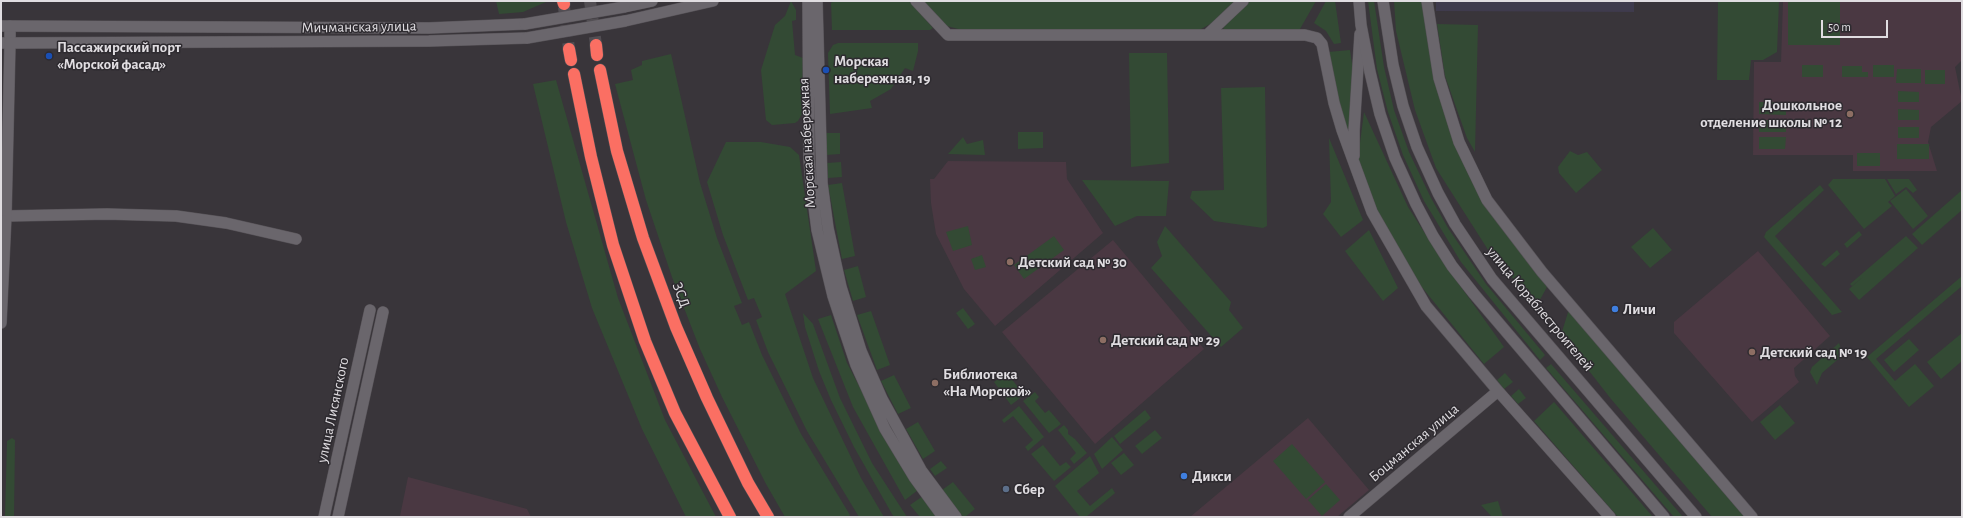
<!DOCTYPE html>
<html>
<head>
<meta charset="utf-8">
<style>
  body { margin:0 }
  #map { position:relative; width:1963px; height:518px; overflow:hidden; background:#39353a; font-family:"Alegreya Sans",sans-serif }
  canvas { display:block }
  .frame { position:absolute; inset:0; border:2px solid #e0dde1; pointer-events:none }
  .scale { position:absolute; left:1821px; top:20px; width:67px; height:18px; box-sizing:border-box; border:2px solid #e0dde1; border-top:0; padding-left:5px; font-size:12px; line-height:14px; white-space:nowrap; color:#e0dde1; -webkit-text-stroke:3px #2e2b30; paint-order:stroke }
</style>
</head>
<body>
<div id="map">
<canvas width="1963" height="518"></canvas>
<div class="frame"></div>
<div class="scale">50 m</div>
</div>
<script>
const g = document.querySelector('canvas').getContext('2d');
g.lineJoin = 'round';
function fillPath(path, color) { g.fillStyle = color; g.fill(path, 'evenodd'); }
const poly = rows => new Path2D(rows.map(r => 'M' + r).join(''));
function strokePath(path, color, width, dash) { g.strokeStyle = color; g.lineWidth = width; g.lineCap = dash ? 'butt' : 'round'; g.setLineDash(dash || []); g.stroke(path); }
function drawText(font, color, halo, rows, align = 'center') {
  g.font = font + ' "Alegreya Sans",sans-serif'; g.lineWidth = 3; g.setLineDash([]); g.textBaseline = 'middle'; g.strokeStyle = halo; g.fillStyle = color; for (const [text, x, y, turn = 0] of rows) {
    g.save(); g.translate(x, y); g.rotate((+turn || 0) * Math.PI / 180); g.textAlign = isNaN(turn) ? turn : align; if (halo) g.strokeText(text, 0, 0); g.fillText(text, 0, 0); g.restore();
  }
}
const commercial = poly([
  [1436,1,1634,1,1634,12,1436,11]
]);
const education = poly([
  [1783,1,1962,1,1962,60,1955,67,1962,101,1931,127,1928,142,1937,171,1853,171,1853,155,1753,155,1754,62,1781,62],
  [948,161,1066,162,1067,179,1103,233,995,326,964,289,936,234,931,203,930,179,934,179],
  [1113,240,1204,349,1095,444,1002,332],
  [1758,251,1830,336,1794,368,1795,376,1799,382,1752,422,1674,333,1674,322],
  [1308,418,1369,490,1337,517,1190,517],
  [408,477,527,509,531,517,405,517,400,516]
]);
const green = poly([
  [496,1,546,1,546,2,523,12,499,14],
  [791,1,796,10,796,20,792,21,795,55,803,58,802,114,798,121,795,123,772,125,766,120,761,70,775,25,785,16],
  [834,1,909,1,933,28,930,30,832,30,831,3],
  [923,1,1235,1,1212,23,1201,29,962,30,947,26],
  [1250,1,1316,1,1300,29,1224,30,1223,26],
  [1326,1,1335,1,1341,43,1334,44,1326,31,1314,23],
  [1368,1,1374,1,1384,67,1394,110,1409,152,1431,198,1448,228,1486,284,1545,355,1540,360,1461,262,1424,201,1403,155,1388,112,1377,69],
  [1394,1,1422,1,1431,54,1486,206,1547,287,1537,305,1490,253,1436,168,1415,110,1396,31],
  [1718,1,1779,1,1777,52,1763,60,1751,60,1749,80,1717,80],
  [1788,1,1840,1,1840,45,1788,45],
  [1437,24,1478,25,1475,152,1467,138,1445,76],
  [838,43,918,43,918,51,913,71,905,68,891,89,870,101,872,108,830,114,828,53,833,45],
  [1350,50,1354,78,1349,129,1347,130,1338,101,1328,52],
  [1129,53,1167,53,1169,163,1131,167],
  [671,54,700,183,717,238,742,303,734,306,742,325,749,322,762,355,801,434,850,515,848,517,785,517,766,484,722,397,700,349,672,277,646,200,615,84,633,80,631,70,642,65,642,61],
  [1802,65,1823,65,1823,77,1802,77],
  [1873,65,1894,65,1894,77,1873,77],
  [1842,66,1862,66,1862,72,1868,72,1868,77,1842,77],
  [1897,69,1921,69,1921,83,1896,83],
  [1925,70,1945,70,1945,84,1925,84],
  [556,80,618,298,665,420,716,517,686,517,642,429,592,308,566,222,533,84],
  [1265,87,1267,226,1263,228,1214,221,1190,198,1192,191,1224,190,1221,88],
  [1898,91,1919,92,1919,102,1898,102],
  [1759,102,1786,102,1786,115,1759,114],
  [1898,109,1919,110,1919,120,1898,120],
  [1364,112,1408,207,1446,266,1504,347,1484,364,1421,286,1383,225,1357,166],
  [1759,120,1786,120,1786,132,1759,132],
  [1898,127,1919,127,1919,138,1898,138],
  [1018,132,1043,132,1043,148,1018,149],
  [826,133,840,133,840,154,826,155],
  [963,137,967,144,983,140,985,155,948,154],
  [1759,137,1786,137,1785,149,1759,149],
  [1329,138,1363,220,1341,237,1323,214,1331,202],
  [726,142,761,142,790,147,799,155,816,271,785,294,813,378,861,478,884,517,859,517,807,431,768,352,756,320,762,317,754,298,748,300,723,235,707,182],
  [1897,144,1929,144,1929,159,1897,159],
  [1570,151,1578,155,1587,152,1602,170,1576,193,1559,173,1558,167],
  [1857,153,1880,153,1880,166,1857,166],
  [841,162,842,177,828,178,827,163],
  [1833,179,1885,179,1895,196,1888,202,1892,206,1864,229,1828,185],
  [1887,179,1909,179,1917,190,1913,193,1906,187,1896,194],
  [1082,180,1169,181,1166,216,1137,216,1115,226],
  [842,183,855,256,842,259,828,185],
  [1820,185,1824,190,1775,236,1842,312,1832,315,1764,237,1766,232],
  [1906,189,1928,216,1913,229,1890,201],
  [1962,190,1962,210,1922,245,1912,234],
  [968,226,972,245,953,251,946,232],
  [1165,226,1231,302,1229,310,1243,328,1221,347,1151,268,1162,256,1157,242],
  [1653,228,1672,250,1650,268,1631,247],
  [1369,230,1398,288,1383,301,1345,251],
  [1859,231,1862,235,1847,248,1844,244],
  [1054,236,1064,250,1024,279,1014,265],
  [1906,236,1918,248,1859,300,1849,289,1864,276,1852,286,1850,284],
  [1837,250,1840,254,1825,267,1821,264],
  [982,255,986,267,975,270,971,259],
  [858,266,866,297,853,301,844,270],
  [1962,276,1962,286,1876,359,1895,381,1915,364,1934,386,1909,407,1867,357],
  [963,308,975,324,968,329,956,313],
  [1569,309,1745,517,1712,517,1611,399,1561,335],
  [871,311,890,365,877,370,857,315],
  [803,313,813,324,840,398,872,463,907,517,894,517,892,514,854,447,831,400,819,371,805,327],
  [831,315,847,363,871,409,918,490,905,500,853,407,818,319],
  [1962,333,1962,361,1941,379,1927,362],
  [1909,339,1919,350,1894,372,1884,360],
  [1839,343,1843,355,1822,373,1817,385,1810,372,1812,367],
  [1551,364,1683,517,1674,517,1546,368],
  [1007,373,1024,395,1011,405,994,382],
  [1505,373,1513,382,1504,389,1497,380],
  [894,375,911,408,898,414,881,381],
  [1519,389,1526,398,1518,404,1511,396],
  [1035,392,1039,397,1035,401,1045,413,1049,410,1061,424,1049,433,1023,401],
  [1554,402,1653,517,1618,517,1534,421],
  [1780,405,1795,423,1775,440,1760,422],
  [1019,406,1044,437,1028,451,1025,447,1033,440,1013,416,1004,423,1002,420],
  [1145,410,1151,418,1120,444,1114,436],
  [918,422,935,451,923,459,906,429],
  [1064,425,1068,430,1068,434,1075,439,1087,453,1074,464,1070,459,1076,453,1058,430],
  [1155,430,1162,438,1142,454,1135,446],
  [1112,437,1123,450,1102,469,1094,454],
  [12,438,15,440,14,517,5,517,7,441],
  [1292,444,1325,482,1306,499,1273,461],
  [1043,445,1060,466,1066,462,1071,467,1054,481,1031,454],
  [1124,453,1134,465,1121,475,1111,463],
  [1090,456,1099,473,1077,491,1090,506,1112,488,1115,493,1086,517,1080,517,1055,486],
  [941,461,947,468,935,476,930,469],
  [953,482,975,509,965,517,963,517,942,490],
  [1326,484,1340,500,1322,516,1308,500],
  [923,496,939,517,920,517,910,505],
  [1498,501,1503,517,1492,517,1481,505]
]);
const motorwayTunnel = poly([
  [590,1,596,45],
  [564,7,569,49]
]);
const minor = poly([
  [916,1,948,35,1207,35,1243,1],
  [1427,1,1439,78,1459,142,1487,200,1542,272,1752,517],
  [1207,35,1305,35,1317,38,1322,44,1334,103,1342,130,1372,212,1426,306,1498,391,1610,517],
  [1,43,10,43,10,26],
  [1354,156,1354,131,1360,34],
  [6,216,107,214,176,216,226,223,296,239],
  [324,517,370,310],
  [338,517,383,312],
  [1349,517,1498,391]
]);
const tertiary = poly([
  [808,1,809,159,811,183,817,230,833,296,856,365,885,429,914,477,943,517],
  [817,1,822,183,828,228,841,287,861,351,882,399,921,470,956,517]
]);
const secondary = poly([
  [1359,1,1361,25,1370,72,1380,114,1395,158,1416,204,1433,236,1452,266,1474,294,1664,517],
  [1383,1,1393,65,1403,106,1417,147,1438,193,1455,224,1492,279,1696,517],
  [624,7,652,1],
  [625,21,713,1],
  [1,26,429,28,525,24],
  [1,323,6,216,10,43,429,41,527,38]
]);
const motorway = poly([
  [563,1,564,4],
  [596,45,597,55],
  [569,49,571,60],
  [600,70,617,151,643,238,676,327,707,398,748,483,768,517],
  [574,74,591,157,613,245,645,341,675,413,730,517]
]);
const secondaryBridge = poly([
  [525,24,624,7],
  [527,38,625,21]
]);
const markers = [
  [49,56,4,"#1a4fb4"],
  [826,70,4,"#1a4fb4"],
  [1850,114,4,"#8d6e63"],
  [1010,262,4,"#8d6e63"],
  [1615,309,4,"#3f7fe0"],
  [1103,340,4,"#8d6e63"],
  [1752,352,4,"#8d6e63"],
  [935,383,4,"#8d6e63"],
  [1184,476,4,"#3f7fe0"],
  [1006,489,4,"#5c6f8a"]
];
const streetNames = [
  ["Мичманская улица",359,27,-1],
  ["Морская набережная",807,143,-93],
  ["ЗСД",681,295,70],
  ["улица Кораблестроителей",1540,309,50],
  ["улица Лисянского",333,410,-78],
  ["Боцманская улица",1414,443,-40]
];
const poiNames = [
  ["Пассажирский порт",57,47],
  ["«Морской фасад»",57,64],
  ["Морская",834,61],
  ["набережная, 19",834,78],
  ["Дошкольное",1842,105,"right"],
  ["отделение школы № 12",1842,122,"right"],
  ["Детский сад № 30",1018,262],
  ["Личи",1623,309],
  ["Детский сад № 29",1111,340],
  ["Детский сад № 19",1760,352],
  ["Библиотека",943,374],
  ["«На Морской»",943,391],
  ["Дикси",1192,476],
  ["Сбер",1014,489]
];
fillPath(commercial, '#3f3b4d');
fillPath(education, '#4a3842');
fillPath(green, '#334a34');
strokePath(motorwayTunnel, '#524e53', 12, [12, 6]);
strokePath(minor, '#565257', 12);
strokePath(tertiary, '#565257', 12);
strokePath(secondary, '#565257', 12);
strokePath(motorway, '#565257', 13);
strokePath(minor, '#6a666c', 11);
strokePath(tertiary, '#6a666c', 11);
strokePath(secondary, '#6a666c', 11);
strokePath(motorway, '#fb6f63', 12);
strokePath(secondaryBridge, '#565257', 12, []);
strokePath(secondaryBridge, '#6a666c', 11);
for (const [x, y, r, color] of markers) { const dot = new Path2D(); dot.arc(x, y, r, 0, 2 * Math.PI); g.fillStyle = color; g.fill(dot); strokePath(dot, '#2e2b30', 1.5); }
drawText('15px', '#e0dde1', '#2e2b30', streetNames);
drawText('bold 15px', '#e0dde1', '#2e2b30', poiNames, 'left');
</script>
</body>
</html>
